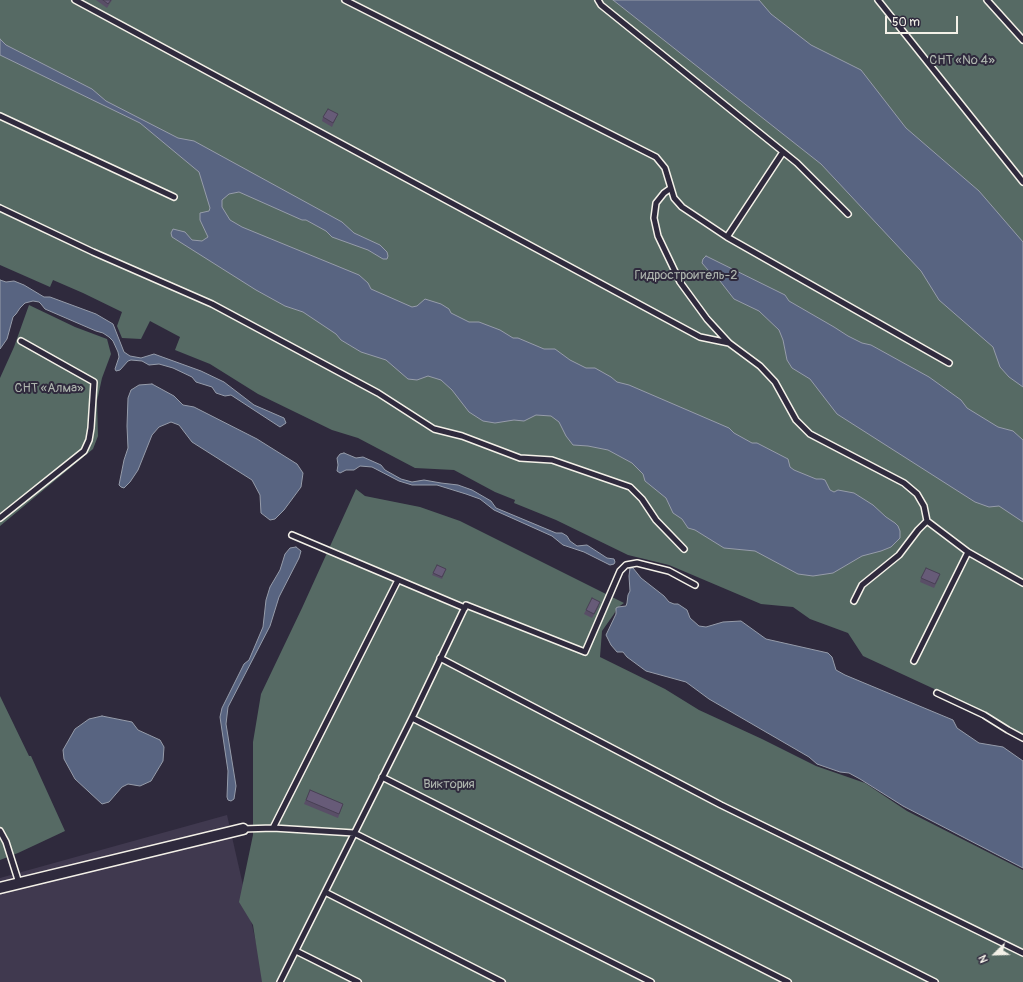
<!DOCTYPE html>
<html>
<head>
<meta charset="utf-8">
<style>
  body { margin:0 }
  #map { position:relative; width:1023px; height:982px; overflow:hidden; background:#2f2a3d; font-family:Pangolin,sans-serif }
  canvas { display:block }
  .north { position:absolute; left:975px; top:934px; width:40px; height:40px; -webkit-text-stroke:3px #2f2a3d; paint-order:stroke; rotate:247deg; font-size:11px; font-weight:700; line-height:16px; text-align:center; color:#f4f1e8 }
  .north::after { content:''; display:block; margin:auto; width:14px; height:18px; background:#f4f1e8; clip-path:polygon(50% 0,100% 100%,50% 72%,0 100%) }
  .scale { position:absolute; left:885px; top:16px; width:73px; height:18px; box-sizing:border-box; border:2px solid #f4f1e8; border-top:0; padding-left:5px; font-size:12px; line-height:14px; white-space:nowrap; color:#f4f1e8; -webkit-text-stroke:3px #2f2a3d; paint-order:stroke }
</style>
</head>
<body>
<div id="map">
<canvas width="1023" height="982"></canvas>
<div class="north">N</div>
<div class="scale">50 m</div>
</div>
<script>
const g = document.querySelector('canvas').getContext('2d');
g.lineJoin = 'round';
function fillPath(path, color) { g.fillStyle = color; g.fill(path, 'evenodd'); }
const poly = rows => new Path2D(rows.map(r => 'M' + r).join(''));
function strokePath(path, color, width, dash) { g.strokeStyle = color; g.lineWidth = width; g.lineCap = dash ? 'butt' : 'round'; g.setLineDash(dash || []); g.stroke(path); }
function drawText(font, color, halo, rows, align = 'center') {
  g.font = font + ' Pangolin,sans-serif'; g.lineWidth = 4; g.setLineDash([]); g.textBaseline = 'middle'; g.strokeStyle = halo; g.fillStyle = color; for (const [text, x, y, turn = 0] of rows) {
    g.save(); g.translate(x, y); g.rotate((+turn || 0) * Math.PI / 180); g.textAlign = isNaN(turn) ? turn : align; if (halo) g.strokeText(text, 0, 0); g.fillText(text, 0, 0); g.restore();
  }
}
const built = poly([
  [227,815,265,982,0,982,0,878]
]);
const green = poly([
  [0,0,1023,0,1023,735,984,712,863,656,848,633,810,619,793,607,761,604,669,565,628,555,556,520,514,503,515,500,495,492,454,470,415,468,358,438,332,430,258,394,210,364,175,350,180,337,150,321,141,339,122,338,117,326,122,312,83,293,53,280,50,287,0,265],
  [29,305,75,327,107,339,111,354,102,378,97,401,98,436,93,449,0,526,0,378,14,347],
  [356,489,365,496,420,507,460,521,624,603,617,608,614,614,602,631,600,657,665,689,699,710,762,739,816,766,865,783,907,811,1023,870,1023,982,262,982,253,925,239,902,253,835,253,742,261,694,302,608],
  [0,696,29,756,31,756,65,831,18,853,0,860]
]);
const water = poly([
  [613,0,759,0,771,14,811,45,861,70,906,128,979,191,1023,242,1023,387,1009,377,1000,367,993,347,939,300,921,271,821,164,613,0],
  [0,39,6,45,92,89,106,101,178,138,194,141,342,222,354,233,380,245,387,252,388,256,387,259,383,259,368,250,332,237,326,231,306,220,302,220,239,192,229,194,222,200,222,207,230,220,242,227,359,275,368,283,371,289,412,307,417,306,425,299,441,304,449,309,451,313,469,322,479,322,500,330,513,338,518,338,544,349,555,349,570,360,586,368,595,368,611,377,617,382,629,385,729,428,734,433,752,443,757,443,788,459,790,467,794,470,816,479,822,479,825,480,830,490,834,492,838,490,854,493,873,505,886,517,895,523,898,526,900,531,900,538,891,547,881,551,862,556,833,573,813,576,798,574,755,551,724,548,695,530,688,528,682,519,673,513,666,498,645,481,643,474,632,463,608,450,588,446,573,445,566,436,559,422,551,416,536,415,524,421,514,420,495,423,483,421,469,412,452,390,441,380,428,376,417,380,408,379,386,360,361,352,341,340,336,334,303,312,285,306,256,290,172,237,171,233,173,229,185,232,192,240,202,241,208,237,200,220,200,213,209,211,210,208,199,172,140,123,0,55,0,39],
  [706,256,785,295,789,301,834,327,848,336,862,343,871,345,929,377,961,400,967,408,998,427,1013,431,1023,440,1023,522,999,506,989,507,975,502,837,414,810,379,792,368,787,360,783,340,779,330,759,311,734,299,720,281,708,270,702,263,703,259,706,256],
  [0,280,6,282,14,281,24,285,44,297,50,297,96,314,113,324,124,352,130,356,141,358,154,354,201,371,224,382,254,405,284,418,286,423,280,427,231,395,225,396,216,393,212,387,196,382,192,377,173,368,159,364,149,365,142,361,131,360,128,361,120,370,116,371,115,369,119,357,118,352,113,341,109,337,103,333,96,331,45,309,41,304,39,302,33,301,25,303,20,308,16,314,13,317,7,339,0,349,0,280],
  [152,384,174,396,183,405,194,407,257,439,297,464,303,473,301,487,284,510,275,519,270,520,261,513,260,495,252,480,192,442,179,425,171,422,159,427,152,435,138,470,130,482,124,488,121,487,119,485,124,460,128,448,127,426,128,398,131,390,139,385,152,384],
  [344,453,356,458,363,457,381,465,385,470,401,479,412,482,424,480,441,483,458,485,472,490,491,501,496,508,556,533,562,533,567,536,570,541,577,546,587,545,607,558,614,559,615,562,614,564,610,565,584,552,563,545,552,536,494,510,480,499,466,494,437,485,412,485,399,481,372,467,360,466,354,470,346,470,340,473,337,471,338,465,337,458,340,454,344,453],
  [296,547,301,551,299,558,279,597,270,626,228,707,226,724,236,786,234,799,231,801,228,800,227,797,228,771,220,717,222,708,244,664,249,660,263,627,266,600,270,587,280,570,285,554,290,548,296,547],
  [630,568,633,568,641,578,664,596,669,602,674,604,678,604,687,610,690,618,699,626,706,627,723,622,741,621,766,639,828,653,832,657,836,670,845,675,953,720,957,728,979,743,1003,747,1023,761,1023,868,903,806,860,779,849,773,840,772,817,764,809,757,709,699,686,682,646,671,627,657,623,652,617,652,611,645,606,635,616,614,616,608,618,607,626,606,627,603,628,595,630,591,629,576,630,568],
  [102,716,132,722,138,730,160,740,164,747,163,761,151,781,140,786,128,784,122,787,109,802,102,804,75,779,64,759,63,750,75,729,89,719,102,716]
]);
const lane = poly([
  [75,0,700,337,729,343],
  [345,0,656,157,665,168,674,198,682,207,727,237,949,363],
  [598,0,601,5,797,163,848,214],
  [878,0,1023,182],
  [987,0,1023,40],
  [0,116,174,197],
  [671,188,664,193,656,203,654,218,658,236,680,282,707,319,729,343,760,366,775,382,796,420,810,434,904,483,917,494,924,506,927,521,968,552,1023,583],
  [0,208,93,252,212,304,378,393,434,429,462,436,520,458,552,460,630,487,642,499,656,520,684,549],
  [727,237,783,152],
  [0,518,84,451,89,440,91,428,94,382,21,341],
  [292,535,465,608],
  [854,601,862,585,899,555,918,530,927,521],
  [440,658,721,805,1023,953],
  [914,661,968,552],
  [937,693,984,715,1008,730,1023,738],
  [412,718,935,982],
  [382,777,788,982],
  [273,828,398,580],
  [243,829,273,828,354,833,651,982],
  [0,831,6,842,19,883],
  [325,892,502,982],
  [296,951,358,982],
  [280,982,412,718,466,605,585,652,620,571,626,565,637,563,669,571,695,585]
]);
const street = poly([
  [0,888,243,829]
]);
const wall = poly([
  [96,0,112,0,107,8],
  [338,114,332,127,322,121,323,117],
  [437,565,446,569,442,579,432,575],
  [921,578,939,578,934,588,920,582],
  [599,606,592,618,584,614,586,610],
  [310,790,343,804,338,818,304,804]
]);
const building = poly([
  [103,0,111,0,108,4,103,0],
  [328,109,338,114,333,123,323,117,328,109],
  [437,565,446,569,442,577,433,573,437,565],
  [926,568,940,574,935,584,921,578,926,568],
  [592,598,600,602,594,614,586,610,592,598],
  [310,790,343,804,339,814,306,800,310,790]
]);
const parkNames = [
  ["СНТ «№ 4»",962,61],
  ["Гидростроитель-2",686,276],
  ["СНТ «Алма»",49,389],
  ["Виктория",449,785]
];
fillPath(built, '#40394f');
fillPath(green, '#566a64');
fillPath(water, '#586481');
strokePath(water, '#969caa', 1);
strokePath(lane, '#f4f1e8', 8);
strokePath(street, '#f4f1e8', 13);
strokePath(lane, '#2f2a3d', 5);
strokePath(street, '#2f2a3d', 10);
fillPath(wall, '#594e67');
fillPath(building, '#675b78');
strokePath(building, '#484054', 1);
drawText('13px', '#adb4ad', '#2f2a3d', parkNames);
</script>
</body>
</html>
